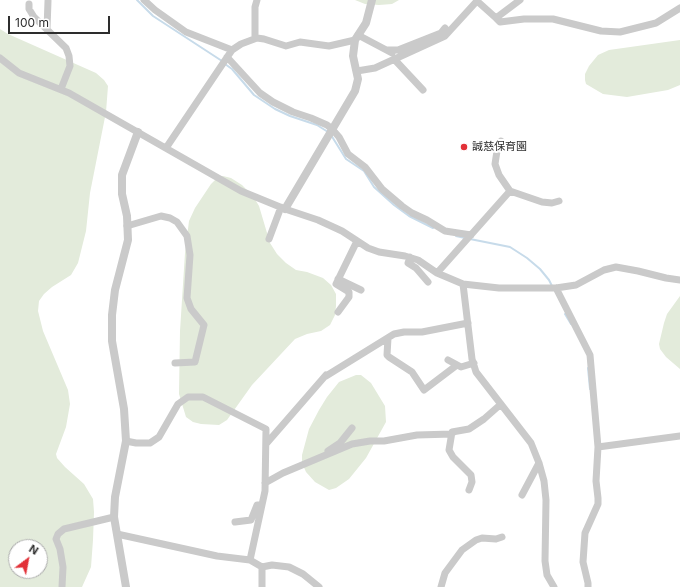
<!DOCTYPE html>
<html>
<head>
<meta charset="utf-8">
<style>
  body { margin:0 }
  #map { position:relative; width:680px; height:587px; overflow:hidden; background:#fff; font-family:Inter,sans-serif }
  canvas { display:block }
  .north { position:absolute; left:8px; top:539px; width:40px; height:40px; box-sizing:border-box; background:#fff; border:1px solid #ababab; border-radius:50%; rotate:32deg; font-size:11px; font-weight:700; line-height:16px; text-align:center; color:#2d2d2d }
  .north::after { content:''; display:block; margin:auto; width:14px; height:18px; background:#e23138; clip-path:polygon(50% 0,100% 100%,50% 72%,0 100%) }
  .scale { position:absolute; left:8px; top:16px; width:102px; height:18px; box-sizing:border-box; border:2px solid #2d2d2d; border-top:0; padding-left:5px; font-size:12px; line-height:14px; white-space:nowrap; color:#2d2d2d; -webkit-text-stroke:3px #fff; paint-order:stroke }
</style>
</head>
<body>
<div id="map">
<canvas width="680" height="587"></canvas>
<div class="north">N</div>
<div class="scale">100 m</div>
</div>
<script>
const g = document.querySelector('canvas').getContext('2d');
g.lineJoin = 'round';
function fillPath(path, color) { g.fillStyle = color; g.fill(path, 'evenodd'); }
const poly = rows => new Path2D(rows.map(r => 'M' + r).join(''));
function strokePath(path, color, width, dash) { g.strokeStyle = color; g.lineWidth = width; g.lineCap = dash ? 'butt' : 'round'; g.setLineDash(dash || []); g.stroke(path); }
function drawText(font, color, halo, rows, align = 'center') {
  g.font = font + ' Inter,"Noto Sans JP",sans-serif'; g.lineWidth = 4; g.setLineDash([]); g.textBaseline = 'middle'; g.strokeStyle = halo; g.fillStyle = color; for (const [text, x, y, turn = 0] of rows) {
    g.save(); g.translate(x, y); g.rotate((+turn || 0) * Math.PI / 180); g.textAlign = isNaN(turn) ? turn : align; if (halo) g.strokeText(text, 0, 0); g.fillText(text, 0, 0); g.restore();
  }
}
const green = poly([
  [355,0,399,0,392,4,379,5,365,4],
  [0,29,8,34,96,73,104,80,108,86,106,112,90,193,86,231,78,263,71,275,52,287,44,294,39,301,38,311,43,331,68,390,70,404,66,427,56,454,57,458,65,467,84,484,93,499,94,512,93,540,91,567,82,587,0,587],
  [16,547,40,547,40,571,16,571],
  [680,40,680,85,668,90,627,97,603,94,586,84,585,80,585,74,589,66,598,55,609,50],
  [223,176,231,178,242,185,253,196,259,206,270,243,277,254,286,263,296,270,307,272,323,278,331,285,336,294,336,306,335,315,330,325,321,331,307,334,295,339,252,385,227,420,219,425,201,424,193,422,186,417,179,394,180,331,185,253,189,221,195,208,211,184,218,177],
  [680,296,680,369,666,357,660,349,659,344,664,323,667,314],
  [356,375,361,375,371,383,385,406,386,422,366,458,349,479,336,488,329,490,315,482,306,472,302,463,302,455,309,429,319,410,327,397,339,382]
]);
const stream = poly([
  [137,0,153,16,222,61],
  [225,64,232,69,254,95,275,109,290,116,317,125,328,132],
  [331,135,346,159,364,171,374,187,394,205,409,216,433,228],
  [456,236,465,238],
  [470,239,510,247,527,258,540,269,549,280,552,286],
  [565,314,571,324],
  [588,368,590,389]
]);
const minor = poly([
  [144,0,155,10,186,32,232,50],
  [29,4,29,9,34,17,66,48,69,56,70,66,61,89],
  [496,18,500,22,524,19,553,19,601,31,620,32,656,23,680,8],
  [47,29,48,1],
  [358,35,392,53],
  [255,38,255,7,257,0],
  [388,50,398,50,441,33,445,28],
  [227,57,260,93,273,102,293,112,311,118,327,125,332,129,339,137,348,154,365,167,382,189,402,206,412,213,427,220,445,231,471,235],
  [0,58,19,73,69,93,241,191,285,209,318,220,342,231,368,248,379,252,405,256,418,260,437,273,463,284,499,288,556,288,576,285,604,270,616,267,638,271,666,278,680,280],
  [394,59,423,90],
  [357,71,375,68,445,36,477,1,496,18,520,0],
  [166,148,232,50,241,44,257,38,264,39,286,46,300,42,329,46,355,40],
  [510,191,542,202,552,203,559,201],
  [127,226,161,216,170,218,177,222,187,236,190,255,187,298,191,309,204,325,195,362,175,363],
  [269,239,281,207],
  [410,257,408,263,416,268,428,282],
  [437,273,510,191,499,175,495,164,497,151,501,141],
  [338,279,361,290],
  [463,284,472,359,476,372,531,443,539,463,544,481,546,500,545,561,547,575,554,587],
  [556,288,590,355,598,447,596,481,598,498,598,504,585,533,583,562,588,583,588,587],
  [338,312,349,297,349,292,336,284,357,241],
  [388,338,387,355,389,357,412,372,424,390,457,365],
  [448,360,461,367,474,363],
  [266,444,326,375,326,376,394,334,404,332,422,332,468,323],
  [598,447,680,436],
  [328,451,340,443,352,428],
  [265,483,283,473,352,444,370,441,384,441,417,435,452,434],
  [469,490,472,482,471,475,453,457,449,450,452,432,469,429,484,419,501,404],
  [522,495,539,463],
  [235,522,251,520,257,505,261,505],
  [117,534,217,556,250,560,265,491,266,429,203,397,188,397,178,404,159,437,150,443,136,443,126,441],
  [250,560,262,567,262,587],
  [262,567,272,565,289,567,303,574,319,587],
  [62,587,63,567,60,549,56,539,58,534,64,529,114,517],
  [441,587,445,573,462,550,476,540,482,538,496,539,502,537]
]);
const tertiary = poly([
  [285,209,355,91,358,79,353,56,355,40,366,23,372,0],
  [126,587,114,517,115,497,126,441,124,409,112,341,112,315,115,290,128,240,127,216,122,194,122,175,138,132]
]);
const markers = [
  [464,147,4,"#e23138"]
];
const poiNames = [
  ["誠慈保育園",472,147]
];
fillPath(green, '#e3ebdb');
strokePath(stream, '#c7dbea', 2);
strokePath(minor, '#cacaca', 7);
strokePath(tertiary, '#cacaca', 8);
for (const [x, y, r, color] of markers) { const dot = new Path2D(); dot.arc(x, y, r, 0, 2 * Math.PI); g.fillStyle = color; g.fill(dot); strokePath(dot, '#fff', 1.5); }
drawText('11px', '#2d2d2d', '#fff', poiNames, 'left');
</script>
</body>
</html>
